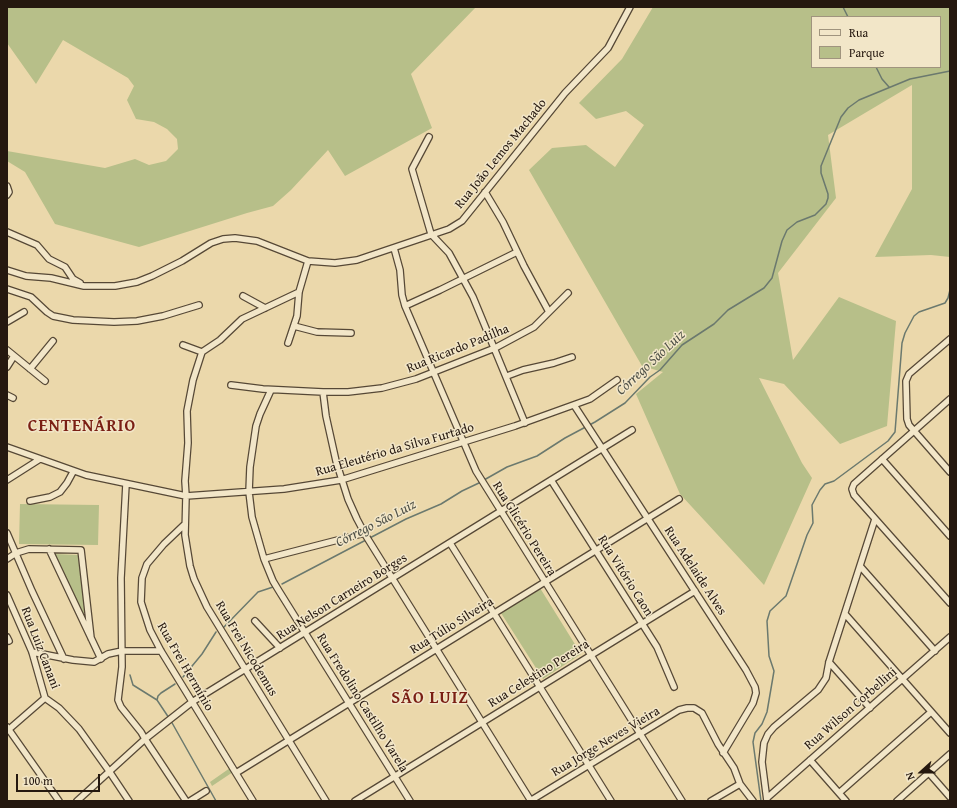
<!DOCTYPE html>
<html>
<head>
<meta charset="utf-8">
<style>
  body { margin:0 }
  #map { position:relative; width:957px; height:808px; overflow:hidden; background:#ebd8ab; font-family:"Gentium Book Plus",serif }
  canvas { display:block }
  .frame { position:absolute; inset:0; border:8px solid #25180f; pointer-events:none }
  .legend { position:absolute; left:811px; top:16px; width:130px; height:52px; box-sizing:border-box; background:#f2e6c8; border:1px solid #a0947e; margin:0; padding:5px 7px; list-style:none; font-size:12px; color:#25180f }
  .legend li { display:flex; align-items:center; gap:8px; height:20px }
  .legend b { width:20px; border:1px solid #a0947e }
  .north { position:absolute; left:901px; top:752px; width:40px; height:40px; -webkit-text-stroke:3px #f2e6c8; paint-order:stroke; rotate:249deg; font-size:11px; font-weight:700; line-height:16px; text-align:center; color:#25180f }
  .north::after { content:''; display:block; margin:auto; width:14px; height:18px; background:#25180f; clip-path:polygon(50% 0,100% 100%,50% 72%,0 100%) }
  .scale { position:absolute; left:16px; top:774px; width:84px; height:18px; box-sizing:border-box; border:2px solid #25180f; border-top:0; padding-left:5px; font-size:12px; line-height:14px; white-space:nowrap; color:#25180f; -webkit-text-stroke:3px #f2e6c8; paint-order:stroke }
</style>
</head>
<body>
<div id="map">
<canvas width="957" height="808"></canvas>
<div class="frame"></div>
<ul class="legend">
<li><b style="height:5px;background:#f2e6c8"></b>Rua</li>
<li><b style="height:11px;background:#b7bf89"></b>Parque</li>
</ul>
<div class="north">N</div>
<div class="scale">100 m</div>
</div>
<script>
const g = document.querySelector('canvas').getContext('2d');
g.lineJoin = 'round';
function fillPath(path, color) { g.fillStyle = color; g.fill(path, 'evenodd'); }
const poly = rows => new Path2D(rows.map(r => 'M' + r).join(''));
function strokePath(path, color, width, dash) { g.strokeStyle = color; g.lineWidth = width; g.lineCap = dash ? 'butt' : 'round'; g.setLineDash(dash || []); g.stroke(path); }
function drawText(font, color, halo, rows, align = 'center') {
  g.font = font + ' "Gentium Book Plus",serif'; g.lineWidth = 3; g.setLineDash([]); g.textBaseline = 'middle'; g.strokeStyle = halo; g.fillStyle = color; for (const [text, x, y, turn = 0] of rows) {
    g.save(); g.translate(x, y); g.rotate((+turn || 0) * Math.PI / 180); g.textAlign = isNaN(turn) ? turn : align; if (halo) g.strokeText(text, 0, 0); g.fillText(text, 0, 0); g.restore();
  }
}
const green = poly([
  [7,7,111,7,112,8,115,7,476,7,411,74,432,128,345,176,328,150,291,190,273,206,247,213,139,247,55,224,25,172,7,161,7,151,105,168,135,159,149,165,166,161,178,149,177,139,167,129,154,122,136,119,127,100,134,86,128,78,63,40,36,84,7,43],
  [653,7,950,7,950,257,931,255,875,257,912,189,912,85,828,135,836,198,778,273,793,360,839,297,896,321,887,426,840,444,784,384,759,378,802,463,812,478,764,585,680,494,636,394,663,372,642,366,529,170,552,148,586,145,615,167,644,125,626,111,596,119,579,103,622,59],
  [812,17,940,17,940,67,812,67],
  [20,504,99,505,98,545,19,544],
  [55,554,79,555,86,612,85,613,82,613],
  [540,588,581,654,543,679,501,613],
  [230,768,233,772,212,786,210,782]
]);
const stream = poly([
  [843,7,848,17],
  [876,67,882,79,889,87],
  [484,480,507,467,537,456,565,438,595,422,625,403,650,377,660,370,682,345,714,324,728,310,764,288,772,278,782,241,787,230,797,222,815,215,826,204,828,198,828,194,821,173,821,166,841,117,848,108,859,100,910,79,950,71],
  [282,584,406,519,441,504,462,491,481,482],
  [224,627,258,592,273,587],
  [130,675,133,685,157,700,169,718],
  [183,677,202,654,216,632],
  [157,700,158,696,161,693,175,684],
  [171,721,216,801],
  [761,801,753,742,755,733,762,724,767,712,774,671,769,656,767,621,770,611,786,596,807,535,813,523,812,505,820,490,825,484,834,481,888,441,895,432,902,343,905,333,914,316,919,312,945,303,948,298,950,290]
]);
const street = poly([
  [429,137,412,169,431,234,449,253,473,297,525,423],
  [7,186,9,192,7,195],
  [7,232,37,245,49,259,65,267,73,279,80,283],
  [394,248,400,270,402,295,405,306,476,471,682,801],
  [7,270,26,276,51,278,84,286,115,286,137,282,152,276,182,261,211,243,223,239,235,238,257,241,308,261,335,263,357,260,449,229,462,221,565,93,608,48,630,7],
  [7,289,31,297,47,312,53,316,73,320,114,322,137,321,163,316,199,305],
  [299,292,242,319,220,340,202,352,193,380,187,411,188,443,185,481,186,496,185,535,190,566,194,579,207,607,326,801],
  [243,296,265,308],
  [405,306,440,290,517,252],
  [549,312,568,293],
  [7,322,24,312],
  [294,326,317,332,351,333],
  [950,339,909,374,906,381,907,419,909,425,950,472],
  [288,343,297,316,299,292,308,261],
  [183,345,202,352],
  [7,350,45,381],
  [7,367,14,356],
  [30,369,53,341],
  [507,376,523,370,554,363,572,357],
  [231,385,263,389,323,392,348,392,382,388,416,379,495,348,534,327,549,312,524,266,503,222,485,192],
  [271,390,260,414,256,426,250,467,249,492,252,517,264,559,273,581,279,591,410,801],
  [323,392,326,416,336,461,348,499,357,519,366,536,531,801],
  [7,395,13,398],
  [950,399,854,484,852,489,854,495,950,603],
  [574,405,746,670,755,687,756,693,753,703,723,753],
  [7,447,86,475,186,496,284,489,341,480,515,426,590,399,617,380],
  [882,459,950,536],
  [7,480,40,459],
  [551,480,657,647,674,687],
  [126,484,121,578,122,667,118,700,121,707,141,732,145,739,186,801],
  [30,501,50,497,60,492,67,483,73,472],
  [185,524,164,544,147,564,142,578,141,602,150,630,161,651,253,801],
  [7,533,32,591,64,659],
  [450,543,611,801],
  [49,549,101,659],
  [7,559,16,553,29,549,81,550,91,638],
  [264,559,365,533],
  [860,566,935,651],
  [7,595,32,652,45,698,59,708,79,729,109,771,129,801],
  [845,614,950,733],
  [255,621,280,648],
  [7,637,9,641],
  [32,652,73,660,94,662,108,654,122,651,161,651],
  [829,662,870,708],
  [7,727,59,801],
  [7,731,45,698],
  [810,760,846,801],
  [236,773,679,499],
  [929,773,950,797],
  [839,793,931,712],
  [767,798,950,637],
  [77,801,145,739,192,702,632,430],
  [190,801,206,791],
  [355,801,695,591],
  [530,801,679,710,687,708,694,708,702,713,718,744,734,768,740,784,753,801],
  [711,801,740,784],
  [767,801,762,762,764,743,768,734,774,727,818,690,826,678,829,662,875,519],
  [897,801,950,754]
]);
const streetNames = [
  ["Rua João Lemos Machado",501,154,-51],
  ["Rua Ricardo Padilha",458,349,-22],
  ["Rua Eleutério da Silva Furtado",395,450,-16],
  ["Rua Glicério Pereira",524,529,58],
  ["Rua Adelaide Alves",695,571,57],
  ["Rua Vitório Caon",625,576,58],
  ["Rua Nelson Carneiro Borges",342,597,-32],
  ["Rua Túlio Silveira",452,626,-32],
  ["Rua Luiz Canani",40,648,69],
  ["Rua Frei Nicodemus",246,649,59],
  ["Rua Frei Hermínio",185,667,60],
  ["Rua Celestino Pereira",539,674,-32],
  ["Rua Fredolino Castilho Varela",362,703,58],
  ["Rua Wilson Corbellini",851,709,-41],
  ["Rua Jorge Neves Vieira",606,742,-31]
];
const waterNames = [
  ["Córrego São Luiz",651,363,-43],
  ["Córrego São Luiz",376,524,-27]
];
const districtNames = [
  ["CENTENÁRIO",82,427],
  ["SÃO LUIZ",430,699]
];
fillPath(green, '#b7bf89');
strokePath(stream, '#6b796e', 1.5);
strokePath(street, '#564836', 8);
strokePath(street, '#f2e6c8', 5.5);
drawText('13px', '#25180f', '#f2e6c8', streetNames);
drawText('italic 14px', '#4e5047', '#f2e6c8', waterNames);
g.letterSpacing = '1px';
drawText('bold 17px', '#7a1f14', '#f2e6c8', districtNames);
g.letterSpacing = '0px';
</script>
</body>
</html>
